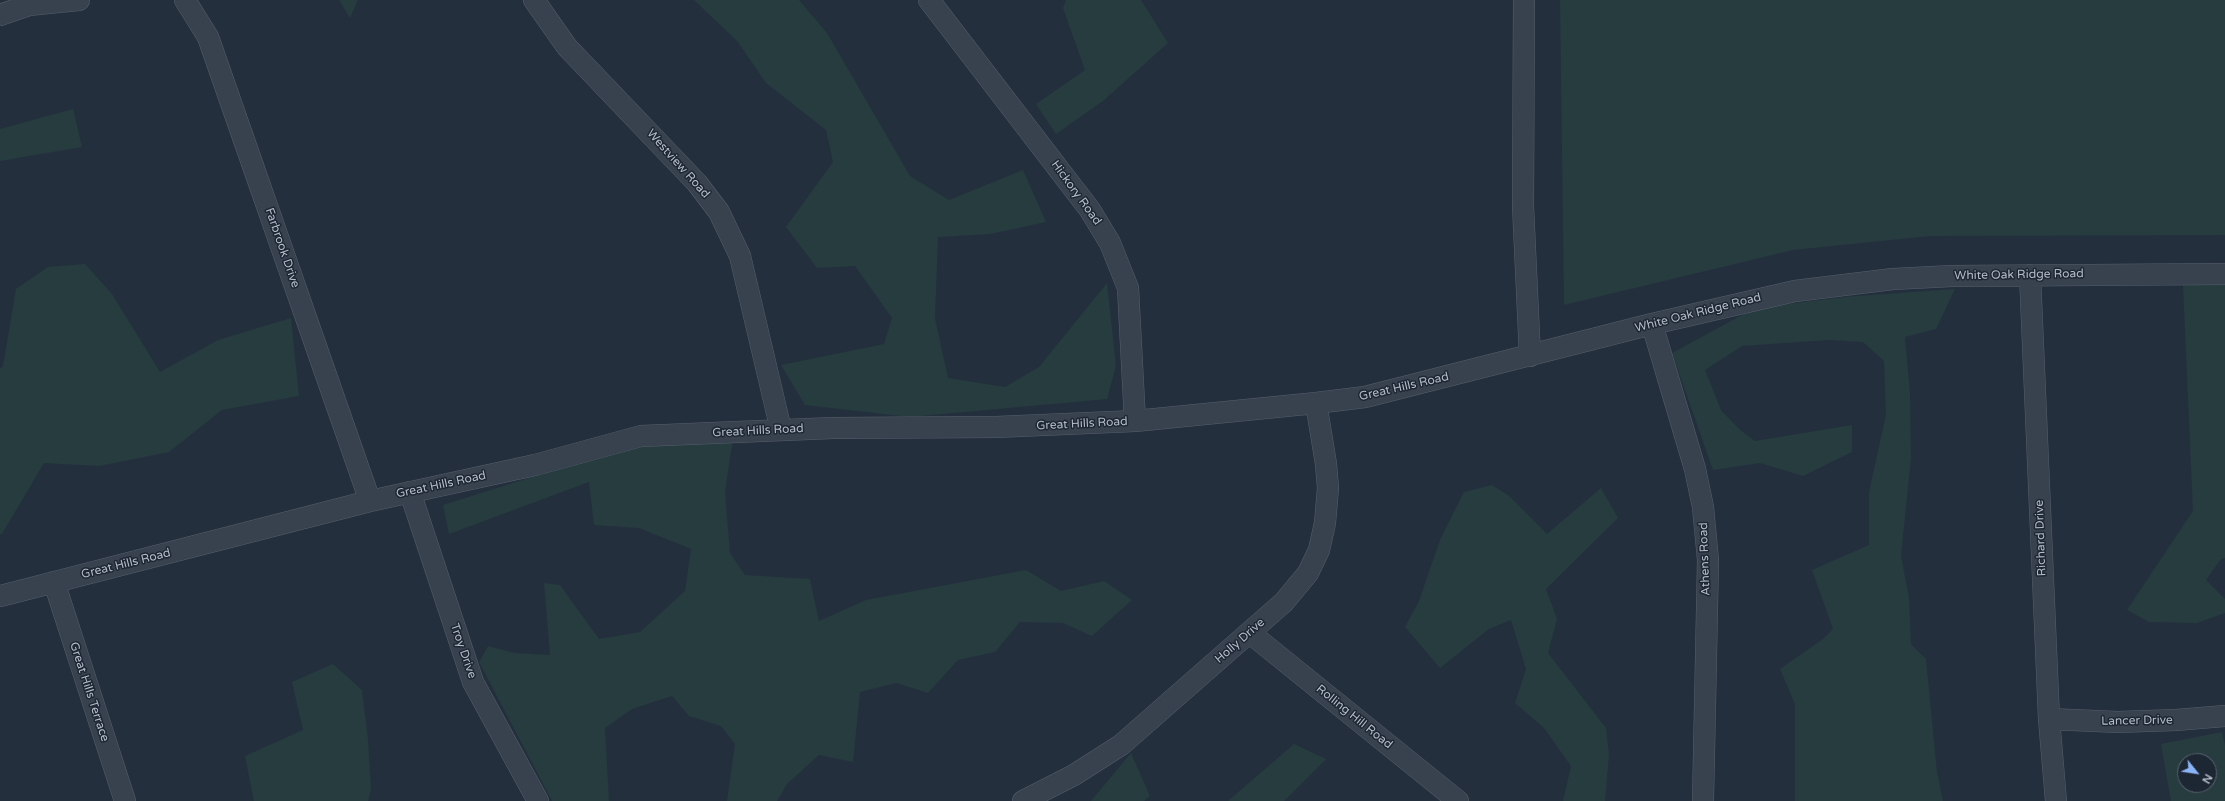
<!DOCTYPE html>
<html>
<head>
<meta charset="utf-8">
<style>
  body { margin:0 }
  #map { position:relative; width:2225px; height:801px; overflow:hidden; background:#242f3e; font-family:"Varela Round",sans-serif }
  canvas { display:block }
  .north { position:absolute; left:2177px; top:753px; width:40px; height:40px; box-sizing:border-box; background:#1d2633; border:1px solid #59626f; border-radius:50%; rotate:120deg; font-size:11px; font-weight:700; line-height:16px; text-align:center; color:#b4bcc9 }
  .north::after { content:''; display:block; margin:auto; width:14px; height:18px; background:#8ab4f8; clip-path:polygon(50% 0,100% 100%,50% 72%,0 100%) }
</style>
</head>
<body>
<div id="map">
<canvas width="2225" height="801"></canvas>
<div class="north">N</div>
</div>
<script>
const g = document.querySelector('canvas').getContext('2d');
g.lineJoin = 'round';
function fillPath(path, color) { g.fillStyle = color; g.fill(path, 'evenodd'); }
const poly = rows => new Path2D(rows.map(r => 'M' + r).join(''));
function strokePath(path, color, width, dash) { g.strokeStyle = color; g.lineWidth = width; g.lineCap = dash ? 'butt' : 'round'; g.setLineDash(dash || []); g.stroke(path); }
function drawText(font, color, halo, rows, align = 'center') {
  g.font = font + ' "Varela Round",sans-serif'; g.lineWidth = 3; g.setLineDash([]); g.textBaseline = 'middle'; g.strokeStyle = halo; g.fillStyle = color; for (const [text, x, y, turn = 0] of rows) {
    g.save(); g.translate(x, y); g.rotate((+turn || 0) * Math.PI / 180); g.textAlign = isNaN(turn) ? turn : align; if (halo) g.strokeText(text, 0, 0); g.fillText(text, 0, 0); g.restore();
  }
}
const green = poly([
  [339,0,358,0,350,18],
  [694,0,799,0,827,33,910,176,949,200,1023,170,1046,222,990,234,938,237,935,318,948,378,1005,387,1039,367,1107,283,1116,366,1107,399,909,417,805,405,781,365,884,344,892,318,855,266,817,268,786,227,833,162,826,130,766,83,738,42],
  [1066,0,1141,0,1168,43,1103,101,1056,134,1036,104,1085,70,1063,8],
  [1560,0,2225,0,2225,235,1930,236,1793,250,1564,305],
  [73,109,82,147,0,161,0,129],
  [85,264,112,294,160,372,218,340,291,318,299,396,222,410,169,452,99,466,44,463,2,534,0,534,0,369,3,366,16,289,48,267],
  [2225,281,2225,558,2221,559,2206,580,2225,599,2225,613,2197,623,2149,622,2127,610,2193,511,2183,285],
  [1955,289,1936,329,1905,337,1910,393,1911,458,1901,556,1909,598,1911,644,1926,659,1937,772,1943,801,1795,801,1795,704,1780,669,1823,639,1833,629,1812,570,1869,545,1869,492,1886,415,1884,361,1863,342,1829,340,1742,346,1705,370,1721,410,1739,429,1755,441,1852,425,1852,452,1803,476,1760,463,1713,470,1672,353,1755,308,1844,297],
  [733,438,725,492,730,553,745,575,810,579,819,621,866,600,1026,570,1061,591,1104,581,1132,600,1092,636,1063,623,1020,622,995,652,958,660,928,693,896,683,860,692,853,762,819,755,787,784,777,801,727,801,735,744,721,726,689,716,672,696,632,709,605,728,609,801,552,801,479,662,488,646,514,653,550,655,544,583,560,585,599,639,640,632,685,591,691,549,639,528,594,525,589,482,449,534,443,505,621,449],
  [1492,485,1508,495,1547,534,1601,488,1618,518,1546,589,1557,619,1548,653,1606,728,1609,755,1605,801,1563,801,1571,766,1544,728,1515,703,1526,669,1511,620,1489,629,1440,668,1405,627,1419,601,1440,540,1464,492],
  [333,664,362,690,368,739,371,790,368,801,254,801,245,756,303,730,292,682],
  [2222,732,2225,745,2225,801,2171,801,2161,744],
  [2185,761,2209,761,2209,785,2185,785],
  [1294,744,1326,759,1284,801,1228,801],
  [1131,753,1150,796,1144,801,1091,801]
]);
const minor = poly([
  [185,0,208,37,370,501],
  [534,0,567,47,697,183,719,212,740,256,781,430],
  [929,0,1090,210,1110,243,1128,288,1135,421],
  [1524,0,1523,206,1530,356],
  [0,15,29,5,79,0],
  [2030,275,2049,719,2056,801],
  [1652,324,1695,469,1703,507,1708,560,1703,801],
  [410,492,473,682,538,801],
  [54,582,125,801],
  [0,596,370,501,535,465,641,436,833,428,996,427,1135,421,1316,403,1365,397,1652,324,1795,291,1893,279,1952,276,2225,274],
  [1250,633,1458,801],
  [2049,719,2118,722,2176,720,2225,716],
  [1023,801,1074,775,1121,745,1284,602,1308,573,1319,550,1325,523,1328,488,1326,464,1316,403]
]);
const streetNames = [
  ["Westview Road",678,164,48],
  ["Hickory Road",1076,193,54],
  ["Farbrook Drive",282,248,71],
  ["White Oak Ridge Road",2019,275,-1],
  ["White Oak Ridge Road",1698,313,-14],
  ["Great Hills Road",1404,387,-13],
  ["Great Hills Road",1082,424,-3],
  ["Great Hills Road",758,431,-3],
  ["Great Hills Road",441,485,-12],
  ["Richard Drive",2041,538,-92],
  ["Athens Road",1705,559,-92],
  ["Great Hills Road",126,564,-14],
  ["Holly Drive",1240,641,-41],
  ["Troy Drive",463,651,71],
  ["Great Hills Terrace",89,692,72],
  ["Rolling Hill Road",1354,717,39],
  ["Lancer Drive",2137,721,-1]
];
fillPath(green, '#263c3f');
strokePath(minor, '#565f6c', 22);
strokePath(minor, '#38414e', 21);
drawText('12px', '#b4bcc9', '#1d2633', streetNames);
</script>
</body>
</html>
